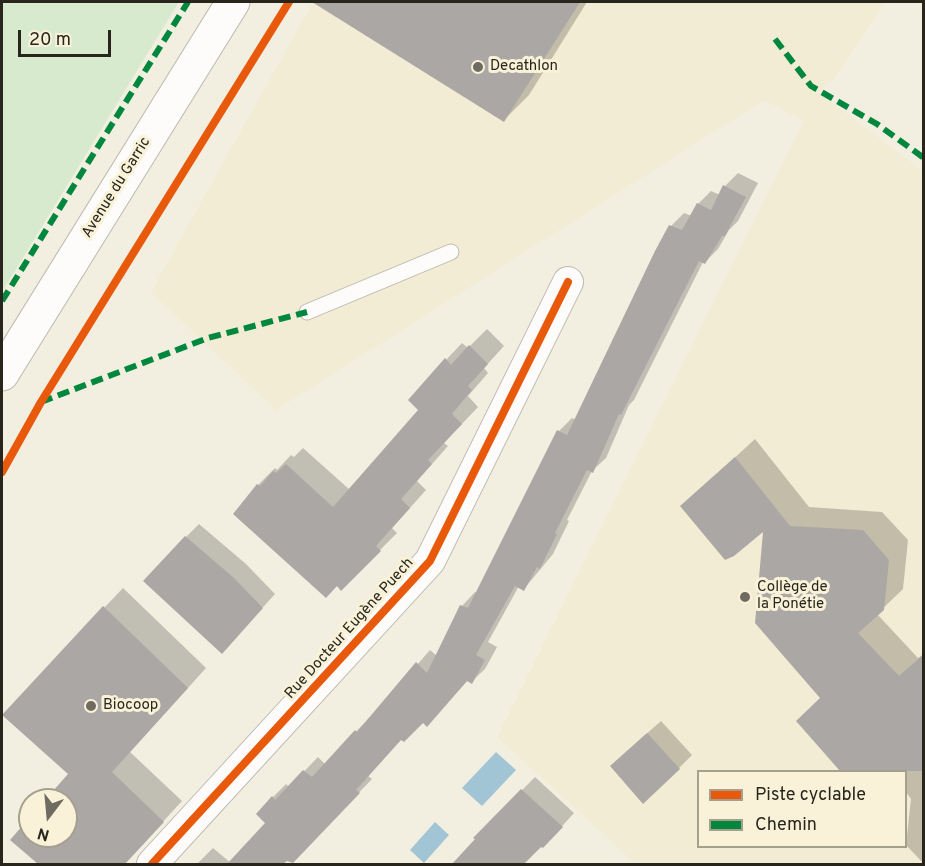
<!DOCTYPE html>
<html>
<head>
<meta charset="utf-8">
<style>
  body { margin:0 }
  #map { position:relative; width:925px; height:866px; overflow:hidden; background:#f2eee0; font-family:Overpass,sans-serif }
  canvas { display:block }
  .frame { position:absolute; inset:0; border:3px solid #28251c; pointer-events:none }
  .legend { position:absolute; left:697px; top:770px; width:210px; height:78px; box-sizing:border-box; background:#f9f2d9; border:2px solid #a5a08d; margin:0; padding:8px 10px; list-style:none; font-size:18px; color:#28251c }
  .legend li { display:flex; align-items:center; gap:12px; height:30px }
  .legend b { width:30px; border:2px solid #a5a08d }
  .north { position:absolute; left:18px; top:788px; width:60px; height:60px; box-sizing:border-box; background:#f9f2d9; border:2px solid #a5a08d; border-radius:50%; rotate:196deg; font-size:16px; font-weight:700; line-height:24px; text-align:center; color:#28251c }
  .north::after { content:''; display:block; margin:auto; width:21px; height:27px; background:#6f6b61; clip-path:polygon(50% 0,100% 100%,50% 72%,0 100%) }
  .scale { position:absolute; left:18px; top:30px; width:93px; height:27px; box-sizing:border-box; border:3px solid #28251c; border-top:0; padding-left:8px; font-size:18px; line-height:21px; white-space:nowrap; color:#28251c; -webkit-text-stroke:4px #f9f2d9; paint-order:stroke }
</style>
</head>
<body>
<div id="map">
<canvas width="925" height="866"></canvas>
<div class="frame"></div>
<ul class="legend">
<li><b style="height:8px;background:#e8590c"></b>Piste cyclable</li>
<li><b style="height:8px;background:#00873e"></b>Chemin</li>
</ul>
<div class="north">N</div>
<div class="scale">20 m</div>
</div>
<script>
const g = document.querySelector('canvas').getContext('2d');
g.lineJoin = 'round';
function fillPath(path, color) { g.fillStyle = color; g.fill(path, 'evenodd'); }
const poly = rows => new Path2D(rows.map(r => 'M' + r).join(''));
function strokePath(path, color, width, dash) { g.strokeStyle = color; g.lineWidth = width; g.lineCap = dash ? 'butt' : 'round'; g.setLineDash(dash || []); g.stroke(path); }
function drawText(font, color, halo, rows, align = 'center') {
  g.font = font + ' Overpass,sans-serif'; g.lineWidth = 6; g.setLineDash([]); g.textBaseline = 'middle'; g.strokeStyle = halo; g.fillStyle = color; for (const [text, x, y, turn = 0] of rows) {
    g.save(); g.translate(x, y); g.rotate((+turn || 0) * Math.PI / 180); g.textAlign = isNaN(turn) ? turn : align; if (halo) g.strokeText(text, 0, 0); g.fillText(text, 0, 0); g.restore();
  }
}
const built = poly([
  [313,2,885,2,833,80,819,93,923,171,923,864,636,864,497,737,804,121,764,100,276,410,151,292],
  [698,772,906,772,906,846,698,846]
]);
const green = poly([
  [2,2,179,2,2,292]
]);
const water = poly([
  [496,752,516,770,482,806,462,788],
  [435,822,449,835,424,863,410,850]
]);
const shadow = poly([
  [338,2,587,2,529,95,504,120,331,12],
  [738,173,758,183,738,221,729,230,718,249,705,262,703,262,634,400,629,405,606,458,592,471,567,520,569,521,553,554,524,589,519,586,488,642,497,647,485,669,471,682,468,680,427,725,423,721,402,738,368,776,372,779,348,804,282,864,250,864,239,854,267,823,273,797,286,784,289,787,318,757,325,764,369,718,370,719,430,650,437,656,462,606,475,592,477,593,559,431,572,418,576,420,671,226,684,213,692,216,698,204,711,191,720,195,725,186],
  [487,329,504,346,484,368,488,373,468,396,478,407,444,443,448,446,417,481,426,490,392,528,397,533,341,589,235,514,258,485,275,468,277,470,291,455,294,457,303,448,350,490,420,410,446,360,462,343,468,348],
  [755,439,809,507,882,512,908,540,903,589,877,614,918,658,924,654,924,864,906,845,911,799,906,792,906,772,842,772,799,721,822,697,765,528,682,506],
  [199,524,246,564,275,594,235,638,186,537],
  [123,588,206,668,130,752,182,801,124,864,41,864,12,840,30,820,30,836,66,836,66,800,47,800,70,774,104,608],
  [661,721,692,755,679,768,625,753],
  [535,777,574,813,555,834,529,858,524,854,513,864,454,864,477,839,475,838],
  [213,848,232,864,197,864]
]);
const building = poly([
  [312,2,580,2,504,122],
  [723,185,746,197,725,236,722,236,705,264,699,261,621,415,619,414,593,473,587,470,555,533,557,534,540,569,537,567,524,591,515,586,476,655,485,660,472,684,467,681,427,727,423,723,404,742,401,740,356,790,360,793,293,863,287,861,283,864,227,864,265,823,256,814,272,796,275,800,303,770,312,777,355,730,357,732,416,662,427,673,460,605,468,608,557,430,567,435,655,251,669,225,682,230,697,203,711,210],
  [469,345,488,364,468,386,472,390,452,414,462,424,428,460,432,464,401,499,410,508,376,546,381,551,341,591,337,586,326,598,233,514,257,484,260,486,273,471,276,473,286,464,333,507,418,410,408,400,445,358,451,365],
  [735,457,790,526,863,530,889,560,884,610,858,633,899,676,924,654,924,771,840,771,796,721,820,698,755,623,763,532,734,556,725,560,680,506],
  [185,536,233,577,263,608,222,654,143,581],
  [103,606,188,688,112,772,164,822,125,864,38,864,10,840,30,817,30,836,66,836,66,800,45,800,68,774,2,715],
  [647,733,680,769,643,804,610,766],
  [521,789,563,827,543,848,541,847,524,864,452,864,475,839,473,838]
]);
const service = poly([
  [307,312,451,252]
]);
const minor = poly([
  [152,864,430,561,568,282]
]);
const primary = poly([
  [2,374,233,2]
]);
const quiet = poly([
  [775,39,811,86,877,124,924,158],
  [2,301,188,2],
  [41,402,208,338,307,312]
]);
const cycleway = poly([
  [2,472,41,402,289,2],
  [152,864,430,561,568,282]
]);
const markers = [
  [478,67,6,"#6f6b61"],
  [745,597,6,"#6f6b61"],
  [91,706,6,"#6f6b61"]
];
const poiNames = [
  ["Decathlon",490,67],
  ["Collège de",757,588],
  ["la Ponétie",757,605],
  ["Biocoop",103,706]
];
const streetNames = [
  ["Avenue du Garric",117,188,-58],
  ["Rue Docteur Eugène Puech",350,629,-48]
];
fillPath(built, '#f3ecd4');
fillPath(green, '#d8eace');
fillPath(water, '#a2c5d6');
fillPath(shadow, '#0003');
fillPath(building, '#aba7a5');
strokePath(service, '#bcb9ae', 17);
strokePath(minor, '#bcb9ae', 32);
strokePath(primary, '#bcb9ae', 35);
strokePath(service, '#fdfcfa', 15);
strokePath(minor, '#fdfcfa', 30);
strokePath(primary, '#fdfcfa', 33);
strokePath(quiet, '#00873e', 6, [12, 6]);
strokePath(cycleway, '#e8590c', 8);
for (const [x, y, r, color] of markers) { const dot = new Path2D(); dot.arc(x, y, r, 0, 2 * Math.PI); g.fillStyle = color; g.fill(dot); strokePath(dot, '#f9f2d9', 2); }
drawText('15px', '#28251c', '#f9f2d9', poiNames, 'left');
drawText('15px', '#28251c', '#f9f2d9', streetNames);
</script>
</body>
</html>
